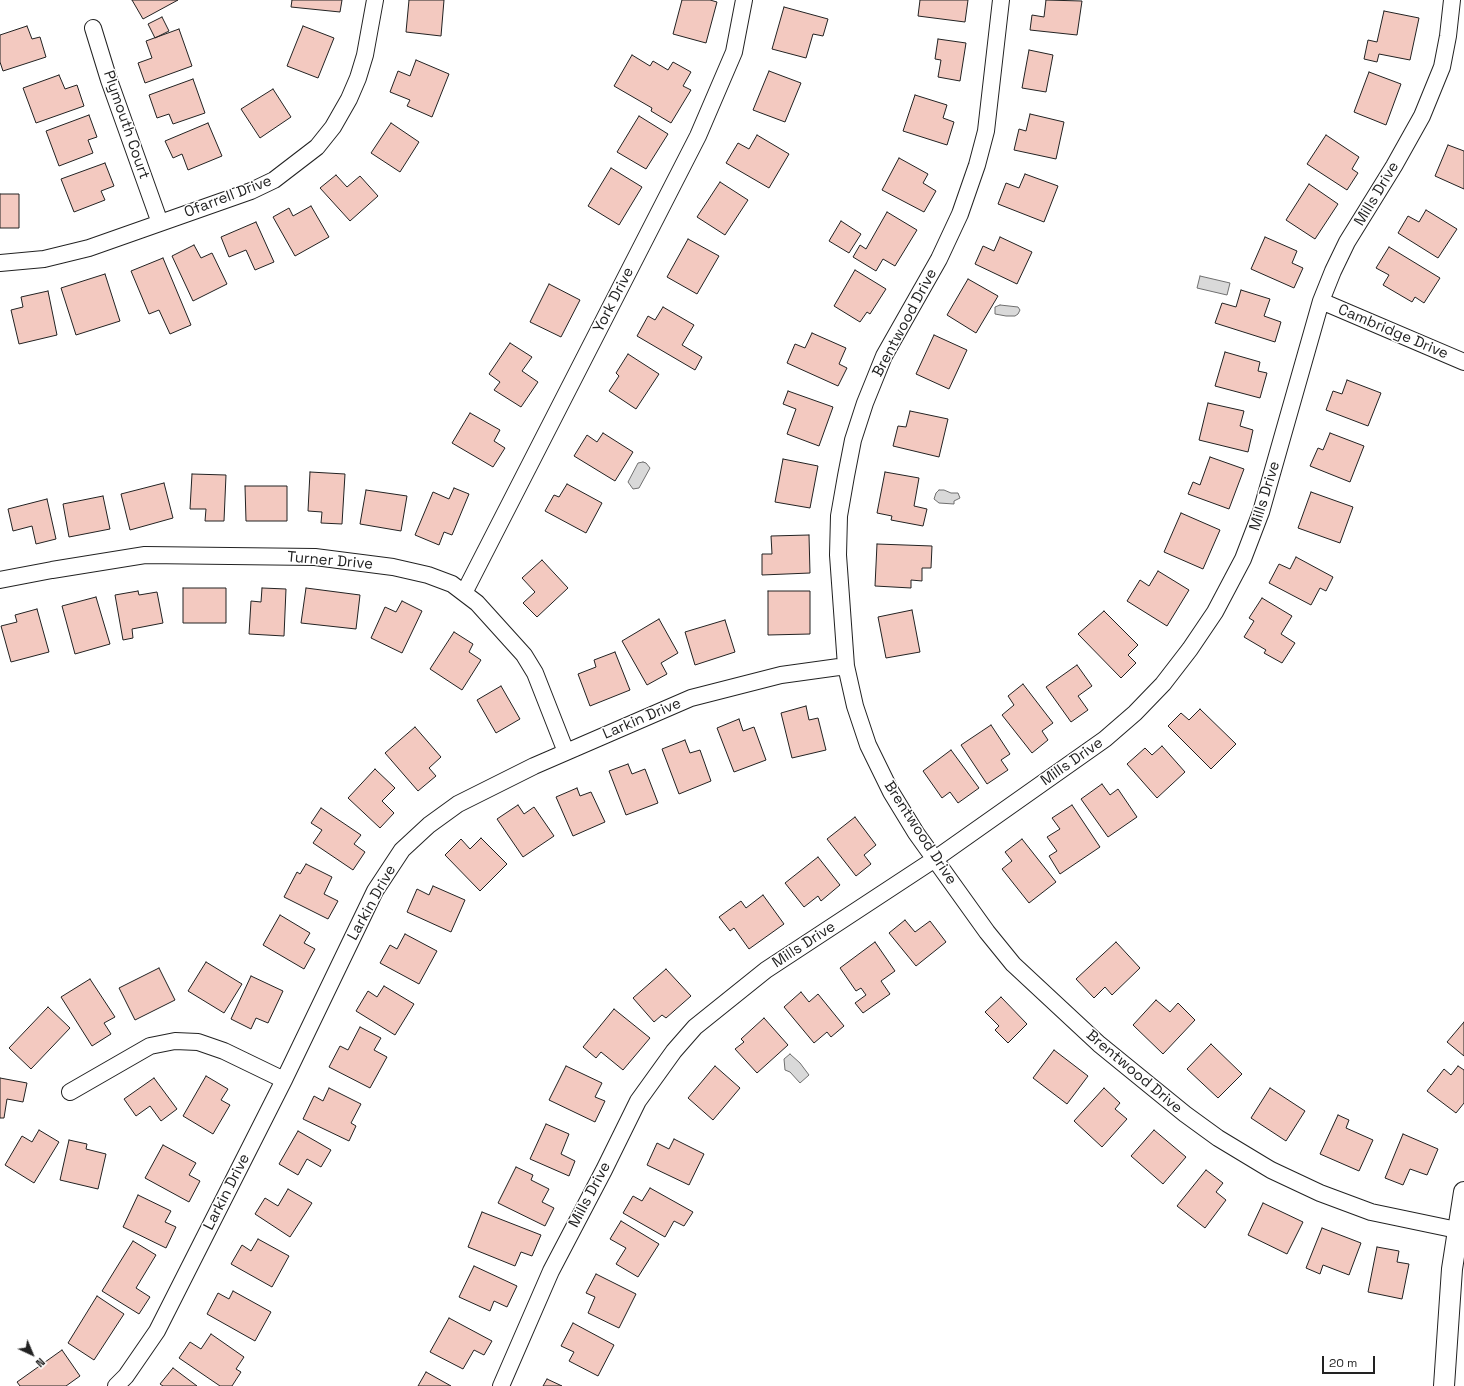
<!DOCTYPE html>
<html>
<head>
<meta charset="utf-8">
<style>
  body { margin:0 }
  #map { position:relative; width:1464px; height:1386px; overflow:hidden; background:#fff; font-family:"Space Grotesk",sans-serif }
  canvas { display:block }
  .north { position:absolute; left:12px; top:1334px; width:40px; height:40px; -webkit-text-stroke:3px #fff; paint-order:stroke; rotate:136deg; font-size:11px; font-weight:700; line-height:16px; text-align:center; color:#222 }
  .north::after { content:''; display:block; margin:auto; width:14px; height:18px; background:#222; clip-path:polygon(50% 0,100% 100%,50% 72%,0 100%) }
  .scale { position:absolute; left:1322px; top:1356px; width:53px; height:18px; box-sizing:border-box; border:2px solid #222; border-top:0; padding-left:5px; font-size:12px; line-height:14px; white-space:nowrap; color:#222; -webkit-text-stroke:3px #fff; paint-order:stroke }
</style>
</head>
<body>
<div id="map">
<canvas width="1464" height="1386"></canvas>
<div class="north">N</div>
<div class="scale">20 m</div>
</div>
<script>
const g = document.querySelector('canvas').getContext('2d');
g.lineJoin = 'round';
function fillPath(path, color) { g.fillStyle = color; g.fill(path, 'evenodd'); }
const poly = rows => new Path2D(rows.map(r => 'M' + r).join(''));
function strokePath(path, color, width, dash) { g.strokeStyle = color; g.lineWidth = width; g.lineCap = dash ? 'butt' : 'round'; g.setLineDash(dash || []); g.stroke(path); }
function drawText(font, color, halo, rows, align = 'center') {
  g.font = font + ' "Space Grotesk",sans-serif'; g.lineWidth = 3; g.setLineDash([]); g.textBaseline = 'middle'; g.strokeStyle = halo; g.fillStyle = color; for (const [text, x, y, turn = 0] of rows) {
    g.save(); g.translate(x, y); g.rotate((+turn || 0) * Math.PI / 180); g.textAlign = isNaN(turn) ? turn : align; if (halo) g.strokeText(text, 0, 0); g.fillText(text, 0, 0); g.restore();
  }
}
const water = poly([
  [1200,276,1230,283,1227,295,1197,288,1200,276],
  [1000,305,1018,307,1020,310,1018,314,1015,316,1006,316,995,314,995,307,1000,305],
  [643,462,646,463,650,468,639,488,633,489,628,482,638,463,643,462],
  [939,490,944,490,951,493,958,493,960,498,954,501,954,504,939,503,934,499,936,493,939,490],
  [790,1054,800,1063,809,1075,800,1083,790,1072,785,1070,784,1059,790,1054]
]);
const building = poly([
  [132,0,178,0,143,19,132,0],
  [292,0,342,0,340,12,291,7,292,0],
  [409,0,444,0,441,36,406,32,409,0],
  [682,0,710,0,717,2,706,43,673,34,682,0],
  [920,0,968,0,965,22,918,16,920,0],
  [1046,0,1082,1,1077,35,1030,30,1032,15,1044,17,1046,0],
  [784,7,828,19,823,36,813,34,806,58,772,49,784,7],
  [1384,11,1419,18,1410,60,1379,54,1377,62,1364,59,1368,40,1377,42,1384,11],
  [162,17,169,31,155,38,148,24,162,17],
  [27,26,32,39,40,37,46,57,3,71,0,62,0,35,27,26],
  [303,26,334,38,318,78,287,66,303,26],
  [179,29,192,66,145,83,138,63,152,58,146,41,179,29],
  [938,39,966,43,960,81,938,77,941,60,935,59,938,39],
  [1029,50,1053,55,1046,92,1022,88,1029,50],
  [632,55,650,66,653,61,668,70,673,62,691,72,683,86,691,90,671,123,651,111,652,108,614,86,632,55],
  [416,60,449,74,432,117,407,106,410,100,390,92,398,71,410,76,416,60],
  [769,71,801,83,785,122,753,110,769,71],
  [1369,72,1401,84,1386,125,1354,112,1369,72],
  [59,75,65,89,77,85,84,106,36,123,23,88,59,75],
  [193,79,205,113,173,124,169,114,157,118,149,95,193,79],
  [273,89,291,117,260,138,241,109,273,89],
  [915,95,947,105,943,118,954,122,947,145,903,131,915,95],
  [1030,114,1064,122,1056,159,1014,150,1019,129,1026,131,1030,114],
  [89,115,97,137,88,140,93,153,59,166,46,131,89,115],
  [639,116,668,134,646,169,617,152,639,116],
  [208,123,222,156,188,170,182,154,173,158,165,141,208,123],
  [391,123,419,142,400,172,371,153,391,123],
  [757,135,789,154,769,188,726,163,738,143,749,149,757,135],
  [1326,135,1359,157,1352,169,1358,173,1347,190,1307,164,1326,135],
  [1448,145,1464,151,1464,189,1435,176,1448,145],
  [899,158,928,174,923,183,936,191,924,212,882,190,899,158],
  [105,163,114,186,101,191,105,200,74,212,61,179,105,163],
  [611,168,642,187,619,225,588,206,611,168],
  [1025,174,1058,186,1044,222,998,204,1006,183,1019,188,1025,174],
  [336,175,347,187,360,176,378,196,350,221,320,188,336,175],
  [720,182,748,200,725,235,697,217,720,182],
  [1309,184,1338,204,1315,239,1286,220,1309,184],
  [0,194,19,194,19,228,0,228,0,194],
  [311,206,329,237,295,256,273,217,289,208,293,216,311,206],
  [1426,210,1457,229,1438,258,1398,233,1408,216,1419,222,1426,210],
  [887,212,917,230,895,266,883,259,876,271,853,257,860,245,866,249,887,212],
  [841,221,861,234,849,253,829,241,841,221],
  [256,222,274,262,255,270,246,250,229,257,221,237,256,222],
  [1000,237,1032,252,1017,284,975,264,983,246,994,251,1000,237],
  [1265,237,1297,251,1292,263,1303,268,1294,288,1251,269,1265,237],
  [688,239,719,256,697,294,667,277,688,239],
  [194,245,201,258,212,253,227,284,193,301,172,256,194,245],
  [1389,247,1440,278,1424,303,1415,297,1412,302,1383,285,1389,275,1376,268,1389,247],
  [163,258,191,325,170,334,159,310,149,314,131,271,163,258],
  [855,270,886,289,870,314,867,312,860,322,834,306,855,270],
  [105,274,120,321,76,335,61,288,105,274],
  [968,279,998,296,976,333,947,315,968,279],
  [549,284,580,300,561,337,530,322,549,284],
  [1241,290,1270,299,1264,316,1281,322,1275,342,1215,323,1222,303,1236,307,1241,290],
  [48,291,57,335,19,344,11,310,23,307,21,297,48,291],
  [663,307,694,325,682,345,702,357,695,370,637,336,648,316,655,320,663,307],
  [812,333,846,348,839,364,847,368,838,386,787,363,795,344,805,348,812,333],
  [934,335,967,350,949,389,916,374,934,335],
  [510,343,532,357,522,371,538,382,521,407,494,390,500,382,489,374,510,343],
  [1225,352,1260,362,1258,371,1267,373,1260,398,1215,386,1225,352],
  [628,354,659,374,636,409,609,391,619,376,616,373,628,354],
  [1347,380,1381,393,1368,426,1326,410,1333,391,1342,394,1347,380],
  [788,391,833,407,819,446,787,434,796,409,783,404,788,391],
  [1208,403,1244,411,1240,426,1253,430,1248,452,1199,440,1208,403],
  [910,411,948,419,939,457,893,446,898,426,906,427,910,411],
  [470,413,500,430,494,441,505,448,493,467,452,443,470,413],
  [603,433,633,452,615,481,574,456,587,435,597,442,603,433],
  [1330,433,1364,446,1350,482,1310,466,1318,448,1323,450,1330,433],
  [1210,457,1244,469,1229,509,1188,494,1193,482,1200,485,1210,457],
  [783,459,818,466,810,508,775,502,783,459],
  [310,472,345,474,342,524,321,523,322,512,308,511,310,472],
  [885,472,919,478,914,506,927,509,923,526,891,520,892,516,877,513,885,472],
  [192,474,226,475,224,521,205,521,206,509,190,509,192,474],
  [164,483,173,518,130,530,121,494,164,483],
  [567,484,602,503,586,533,545,511,554,495,559,497,567,484],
  [245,486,287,486,287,521,246,521,245,486],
  [454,488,469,494,452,535,444,532,439,545,415,535,433,492,449,499,454,488],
  [366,490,407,496,401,531,360,524,366,490],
  [1311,492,1353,507,1340,543,1298,528,1311,492],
  [103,496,110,529,69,537,63,504,103,496],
  [47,499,56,539,36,544,32,526,13,531,8,509,47,499],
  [1181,513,1220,530,1203,569,1164,552,1181,513],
  [809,535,810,573,762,575,762,554,772,554,771,536,809,535],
  [877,544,932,546,931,568,922,568,922,581,911,580,911,588,875,586,877,544],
  [1296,557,1333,577,1326,591,1320,588,1311,605,1269,583,1279,564,1290,569,1296,557],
  [542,560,568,588,537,617,523,603,535,592,522,578,542,560],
  [1158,571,1189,590,1167,626,1127,601,1140,580,1149,586,1158,571],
  [183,588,226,588,226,623,183,623,183,588],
  [262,588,286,589,284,636,249,634,251,601,261,602,262,588],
  [306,588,360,595,356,629,301,623,306,588],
  [138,591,139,595,157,592,163,623,132,629,133,638,123,640,115,595,138,591],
  [768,591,810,591,810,634,768,635,768,591],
  [96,597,110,644,75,654,62,606,96,597],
  [1262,598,1292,616,1281,634,1295,643,1282,663,1264,653,1266,650,1244,637,1254,621,1249,618,1262,598],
  [402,601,422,611,402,653,371,638,385,607,396,612,402,601],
  [37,609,49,652,11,662,1,626,17,622,15,615,37,609],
  [912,610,920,652,886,658,878,617,912,610],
  [1104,611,1138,645,1128,655,1136,663,1121,678,1078,634,1104,611],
  [659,619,678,653,661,663,667,674,647,685,622,641,659,619],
  [725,620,735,652,695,665,685,632,725,620],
  [454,632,473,644,469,652,481,660,462,690,430,669,454,632],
  [615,652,630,690,590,706,578,674,596,667,594,660,615,652],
  [1077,665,1092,686,1078,696,1088,710,1071,722,1046,687,1077,665],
  [1023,684,1053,723,1042,731,1048,740,1032,753,1002,715,1014,705,1008,696,1023,684],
  [501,686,520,719,496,733,477,700,501,686],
  [806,706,809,720,818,718,826,750,792,758,781,713,806,706],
  [1200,709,1236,744,1211,769,1168,726,1181,713,1189,720,1200,709],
  [739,719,743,731,754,727,766,760,734,772,717,728,739,719],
  [991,725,1010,754,1001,760,1008,770,987,784,961,745,991,725],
  [415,727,441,757,429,768,436,776,418,791,385,753,415,727],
  [685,740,690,753,700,750,711,781,679,794,662,749,685,740],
  [1162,746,1185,772,1157,798,1127,764,1145,748,1152,755,1162,746],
  [951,750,979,788,958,803,950,792,942,798,923,771,951,750],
  [628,764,632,774,645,769,658,803,626,815,609,771,628,764],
  [375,769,395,788,382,801,394,813,380,828,348,798,375,769],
  [1102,784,1110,795,1118,789,1137,817,1108,837,1081,799,1102,784],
  [577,788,580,796,591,792,605,822,573,836,556,797,577,788],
  [518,805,524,814,534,807,554,836,523,857,497,819,518,805],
  [1072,805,1100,847,1060,874,1049,856,1057,851,1047,837,1060,829,1052,818,1072,805],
  [321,808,361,835,354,844,365,852,353,870,313,843,322,830,311,823,321,808],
  [855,817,876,845,864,855,871,864,856,876,827,839,855,817],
  [481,838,507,864,480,891,445,855,461,839,470,849,481,838],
  [1022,839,1056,882,1029,903,1002,869,1012,861,1005,852,1022,839],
  [818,857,840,885,821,901,818,896,804,907,785,883,818,857],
  [306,864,332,877,324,894,338,901,328,919,284,897,297,872,300,874,306,864],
  [433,886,465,900,451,932,407,912,417,889,429,895,433,886],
  [763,895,784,924,749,949,734,928,730,931,719,917,741,901,746,908,763,895],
  [280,915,310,933,304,943,315,949,304,969,263,945,280,915],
  [905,920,915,932,930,921,946,942,916,966,889,933,905,920],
  [405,934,437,951,419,984,380,963,390,945,397,949,405,934],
  [875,942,895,971,881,981,890,994,863,1013,855,1003,866,995,861,988,856,991,840,968,875,942],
  [1116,942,1140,968,1112,995,1105,987,1094,998,1076,979,1116,942],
  [206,962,242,984,224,1013,188,991,206,962],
  [159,968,175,1000,135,1020,119,988,159,968],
  [666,969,691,996,666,1018,662,1015,654,1022,633,998,666,969],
  [251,976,283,991,268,1023,256,1018,251,1029,231,1019,251,976],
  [90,979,115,1017,104,1023,111,1034,92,1046,61,997,90,979],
  [384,986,414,1004,395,1035,356,1011,368,991,377,997,384,986],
  [801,992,809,1002,818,994,844,1026,831,1037,827,1032,814,1043,784,1007,801,992],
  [1001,997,1027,1024,1008,1043,995,1030,999,1026,985,1012,1001,997],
  [1156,1000,1170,1012,1178,1003,1195,1020,1163,1054,1133,1025,1156,1000],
  [48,1007,70,1028,31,1069,9,1048,48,1007],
  [614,1009,650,1038,623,1070,601,1052,596,1058,583,1047,614,1009],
  [764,1018,788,1045,757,1073,735,1049,744,1042,741,1039,764,1018],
  [1464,1022,1464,1056,1447,1042,1464,1022],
  [360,1027,381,1038,374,1050,387,1057,370,1088,329,1067,340,1046,348,1050,360,1027],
  [1211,1044,1242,1074,1218,1098,1187,1069,1211,1044],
  [1054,1050,1088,1076,1067,1104,1033,1078,1054,1050],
  [566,1066,602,1083,595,1097,605,1101,595,1122,549,1100,566,1066],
  [715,1066,740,1088,713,1120,688,1098,715,1066],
  [1458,1066,1464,1070,1464,1103,1456,1113,1427,1091,1444,1069,1451,1075,1458,1066],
  [206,1076,228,1089,221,1100,230,1105,213,1134,183,1116,206,1076],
  [0,1078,27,1083,23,1102,7,1099,4,1118,0,1118,0,1078],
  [154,1078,177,1109,161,1121,150,1106,136,1116,124,1099,154,1078],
  [329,1088,361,1104,351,1123,356,1126,349,1141,303,1119,314,1096,323,1101,329,1088],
  [1104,1088,1120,1103,1115,1109,1127,1119,1102,1147,1074,1121,1104,1088],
  [1270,1088,1305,1111,1286,1141,1251,1118,1270,1088],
  [1338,1115,1349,1120,1346,1128,1373,1140,1359,1171,1320,1154,1338,1115],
  [546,1124,569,1134,561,1154,575,1161,569,1176,530,1159,546,1124],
  [39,1130,59,1142,34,1183,5,1165,22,1136,32,1142,39,1130],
  [1154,1130,1186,1157,1163,1184,1131,1156,1154,1130],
  [298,1131,331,1150,321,1167,307,1159,298,1175,279,1164,298,1131],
  [1403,1134,1438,1149,1427,1175,1410,1169,1403,1185,1385,1178,1403,1134],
  [674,1139,704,1154,689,1185,647,1165,657,1143,669,1149,674,1139],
  [69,1140,87,1144,86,1149,106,1154,98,1189,60,1180,69,1140],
  [163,1145,196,1163,189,1175,200,1181,189,1202,145,1178,163,1145],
  [516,1167,533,1175,531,1180,549,1189,542,1202,554,1208,545,1226,498,1203,516,1167],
  [1206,1170,1223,1183,1216,1192,1226,1200,1205,1228,1177,1206,1206,1170],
  [650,1188,693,1212,684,1226,674,1221,665,1237,623,1213,633,1196,642,1201,650,1188],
  [288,1189,312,1203,290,1237,255,1214,265,1198,278,1206,288,1189],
  [138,1195,171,1211,165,1222,176,1227,166,1248,123,1227,138,1195],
  [1263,1203,1303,1222,1287,1254,1248,1235,1263,1203],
  [482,1212,541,1235,532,1256,521,1252,515,1266,468,1247,482,1212],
  [621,1221,659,1244,638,1277,616,1264,626,1248,610,1239,621,1221],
  [1322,1228,1361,1243,1349,1275,1323,1265,1320,1274,1306,1268,1322,1228],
  [258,1239,289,1256,272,1287,231,1264,242,1245,251,1251,258,1239],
  [133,1241,156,1255,136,1288,150,1297,139,1314,102,1291,133,1241],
  [1377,1247,1399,1251,1397,1262,1409,1264,1402,1299,1368,1292,1377,1247],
  [474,1266,517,1286,507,1307,494,1301,490,1311,459,1297,474,1266],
  [596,1274,636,1294,619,1328,588,1313,595,1297,586,1293,596,1274],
  [233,1291,271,1312,255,1341,207,1314,218,1293,229,1299,233,1291],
  [97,1296,124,1314,94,1360,68,1343,97,1296],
  [449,1318,492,1341,484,1355,474,1350,463,1369,430,1352,449,1318],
  [573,1323,614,1345,598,1376,569,1361,574,1352,561,1346,573,1323],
  [211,1334,244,1357,236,1369,241,1372,232,1386,220,1386,179,1358,190,1342,201,1349,211,1334],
  [62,1350,80,1376,66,1386,20,1386,17,1382,62,1350],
  [173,1368,197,1386,163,1386,160,1384,173,1368],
  [426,1372,451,1386,418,1386,426,1372],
  [547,1379,562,1386,543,1386,547,1379]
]);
const minor = poly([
  [1001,0,986,131,977,165,960,214,939,259,884,356,865,403,853,440,846,476,839,516,838,555,846,666,855,706,868,745,891,792,916,833,987,932,1013,964,1099,1044,1185,1114,1218,1138,1271,1170,1320,1193,1371,1212,1457,1230],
  [93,28,109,80,160,223],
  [0,263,44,259,89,248,251,191,274,180,317,147,333,127,349,99,358,78,365,55,375,0],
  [1321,301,1464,362],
  [0,580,52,570,145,555,315,557,393,567,428,575,452,584,477,603,524,655,535,673,566,752],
  [464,593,698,136,734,52,744,0],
  [70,1092,150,1046,175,1041,198,1042,224,1051,284,1080],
  [116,1386,126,1376,157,1331,284,1080,375,891,402,850,429,825,458,804,534,766,691,698,781,675,846,666],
  [501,1386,551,1271,604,1170,638,1101,674,1051,695,1027,766,970,935,859,1105,739,1135,713,1163,684,1190,649,1215,612,1243,559,1261,512,1321,301,1333,271,1347,242,1394,166,1422,116,1442,67,1448,36,1452,0]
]);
const tertiary = poly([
  [1444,1386,1452,1269,1464,1192]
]);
const streetNames = [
  ["Plymouth Court",126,125,71],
  ["Mills Drive",1377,194,-59],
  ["Ofarrell Drive",228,197,-21],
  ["York Drive",614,300,-63],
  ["Brentwood Drive",905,323,-62],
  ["Cambridge Drive",1393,332,23],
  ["Mills Drive",1265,496,-73],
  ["Turner Drive",330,561,5],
  ["Larkin Drive",642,719,-23],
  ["Mills Drive",1072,762,-35],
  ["Brentwood Drive",920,833,57],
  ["Larkin Drive",372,903,-61],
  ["Mills Drive",804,945,-33],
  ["Brentwood Drive",1134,1072,40],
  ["Larkin Drive",227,1192,-63],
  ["Mills Drive",590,1195,-62]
];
fillPath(water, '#d9d9d9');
strokePath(water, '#6f6f6f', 1);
fillPath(building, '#f3c9c0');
strokePath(building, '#222', 1);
strokePath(minor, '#222', 18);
strokePath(tertiary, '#222', 22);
strokePath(minor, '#fff', 16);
strokePath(tertiary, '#fff', 20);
drawText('15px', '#222', '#fff', streetNames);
</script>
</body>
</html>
